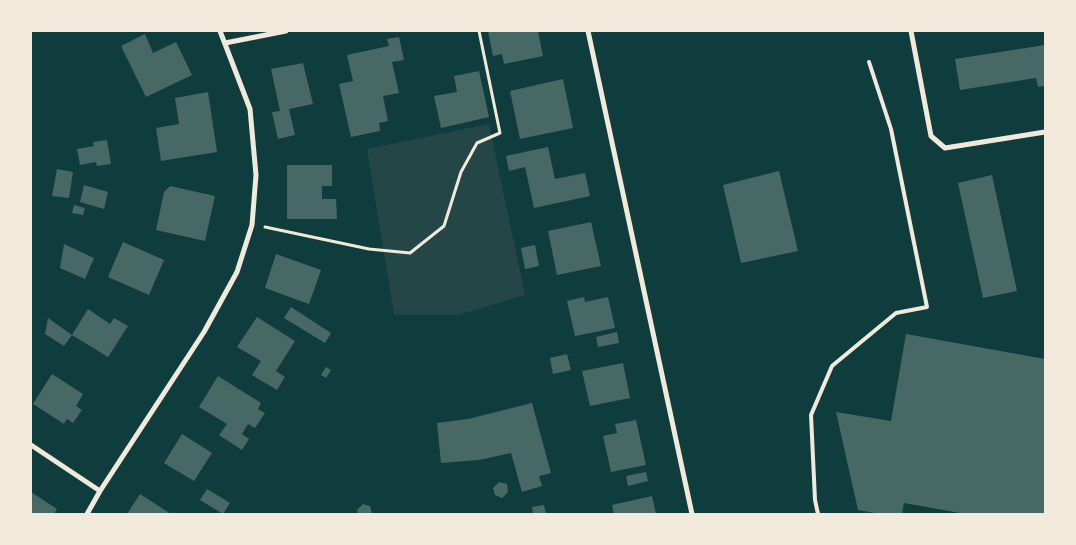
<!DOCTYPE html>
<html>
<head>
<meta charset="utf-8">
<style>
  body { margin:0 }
  #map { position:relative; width:1076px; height:545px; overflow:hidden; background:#0f3d3e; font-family:"Playfair Display",serif }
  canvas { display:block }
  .frame { position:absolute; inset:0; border:32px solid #f1e9da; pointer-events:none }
</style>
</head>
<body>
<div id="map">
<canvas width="1076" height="545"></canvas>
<div class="frame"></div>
</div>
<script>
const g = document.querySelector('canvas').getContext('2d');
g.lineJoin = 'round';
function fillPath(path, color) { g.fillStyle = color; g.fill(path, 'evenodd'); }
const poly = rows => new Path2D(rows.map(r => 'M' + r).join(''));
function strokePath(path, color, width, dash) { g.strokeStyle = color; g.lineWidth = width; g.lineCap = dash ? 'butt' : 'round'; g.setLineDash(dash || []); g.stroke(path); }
const green = poly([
  [489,124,525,295,458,315,394,315,367,149]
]);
const building = poly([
  [488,31,538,31,543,56,504,64,502,54,493,56],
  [145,34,153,53,176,42,192,75,146,97,121,46],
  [399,37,404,60,392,62,399,93,383,96,388,121,379,123,380,131,351,137,339,84,353,81,347,55,389,46,387,39],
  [1045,45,1045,86,1038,87,1036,78,960,90,955,59],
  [303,63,313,104,289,109,295,135,278,139,272,112,280,111,271,69],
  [479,71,489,117,441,128,434,96,457,92,454,76],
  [563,79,573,128,520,139,510,91],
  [208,92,217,152,161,161,156,128,179,124,175,98],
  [107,140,111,164,97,166,96,162,80,165,77,149,94,146,93,142],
  [548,147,555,179,585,173,590,196,534,208,525,167,509,171,506,156],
  [287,165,332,165,332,186,322,186,322,199,336,199,337,219,287,219],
  [57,169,73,172,69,198,52,196],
  [779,171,798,251,741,263,723,185],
  [992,175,1017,291,983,298,958,183],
  [84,185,108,192,104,209,80,202],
  [170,186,215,196,205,241,156,230,164,192],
  [74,205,85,208,83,215,72,213],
  [591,222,601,266,557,275,548,231],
  [123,242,164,260,149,295,108,277],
  [64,244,94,258,85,279,60,268],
  [535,245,539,266,525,269,521,248],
  [276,254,321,270,309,304,265,288],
  [584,297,585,302,608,297,615,328,575,336,567,301],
  [291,307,331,333,325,343,284,318],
  [88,309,110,324,114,318,128,326,108,357,72,335],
  [257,317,295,341,276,371,285,377,277,390,252,375,261,361,237,347],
  [48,318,72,335,64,346,45,334],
  [617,332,619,343,598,347,596,337],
  [906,334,1045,359,1045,514,966,514,904,503,902,514,881,514,858,510,836,412,891,421],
  [567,354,571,370,553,374,550,358],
  [623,363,630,398,590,406,582,371],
  [326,367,331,370,326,378,321,375],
  [52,374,83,394,76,406,82,410,73,423,67,419,64,424,33,404],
  [218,376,261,403,258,409,265,413,255,428,248,424,242,434,249,439,242,450,219,435,227,424,199,407],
  [532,403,551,473,539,476,542,486,522,492,511,453,479,460,441,463,437,423,468,419],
  [636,420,646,465,611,472,603,436,617,433,615,424],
  [182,434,212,453,194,481,164,463],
  [646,472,648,481,628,486,626,476],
  [499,482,507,484,508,492,502,498,495,495,493,488],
  [207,489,230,503,223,514,200,500],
  [31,492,57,509,54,514,31,514],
  [140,494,171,514,127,514],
  [652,496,656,514,614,514,612,505],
  [363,504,370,506,372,514,358,514,357,510],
  [544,505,546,514,533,514,532,507]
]);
const path = poly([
  [265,227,369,249,410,253,444,226,461,172,477,143,500,133,479,31]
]);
const service = poly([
  [818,514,815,500,811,415,832,366,896,313,927,307,891,129,869,62]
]);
const minor = poly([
  [588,31,692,514],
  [911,31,931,136,945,148,1045,132],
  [225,43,286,31],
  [31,445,100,491],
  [87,514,100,491,204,332,237,272,252,225,256,175,250,109,220,31]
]);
fillPath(green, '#244646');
fillPath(building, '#486865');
strokePath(path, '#f1e9da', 3);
strokePath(service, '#f1e9da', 4);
strokePath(minor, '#f1e9da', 5);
</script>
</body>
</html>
